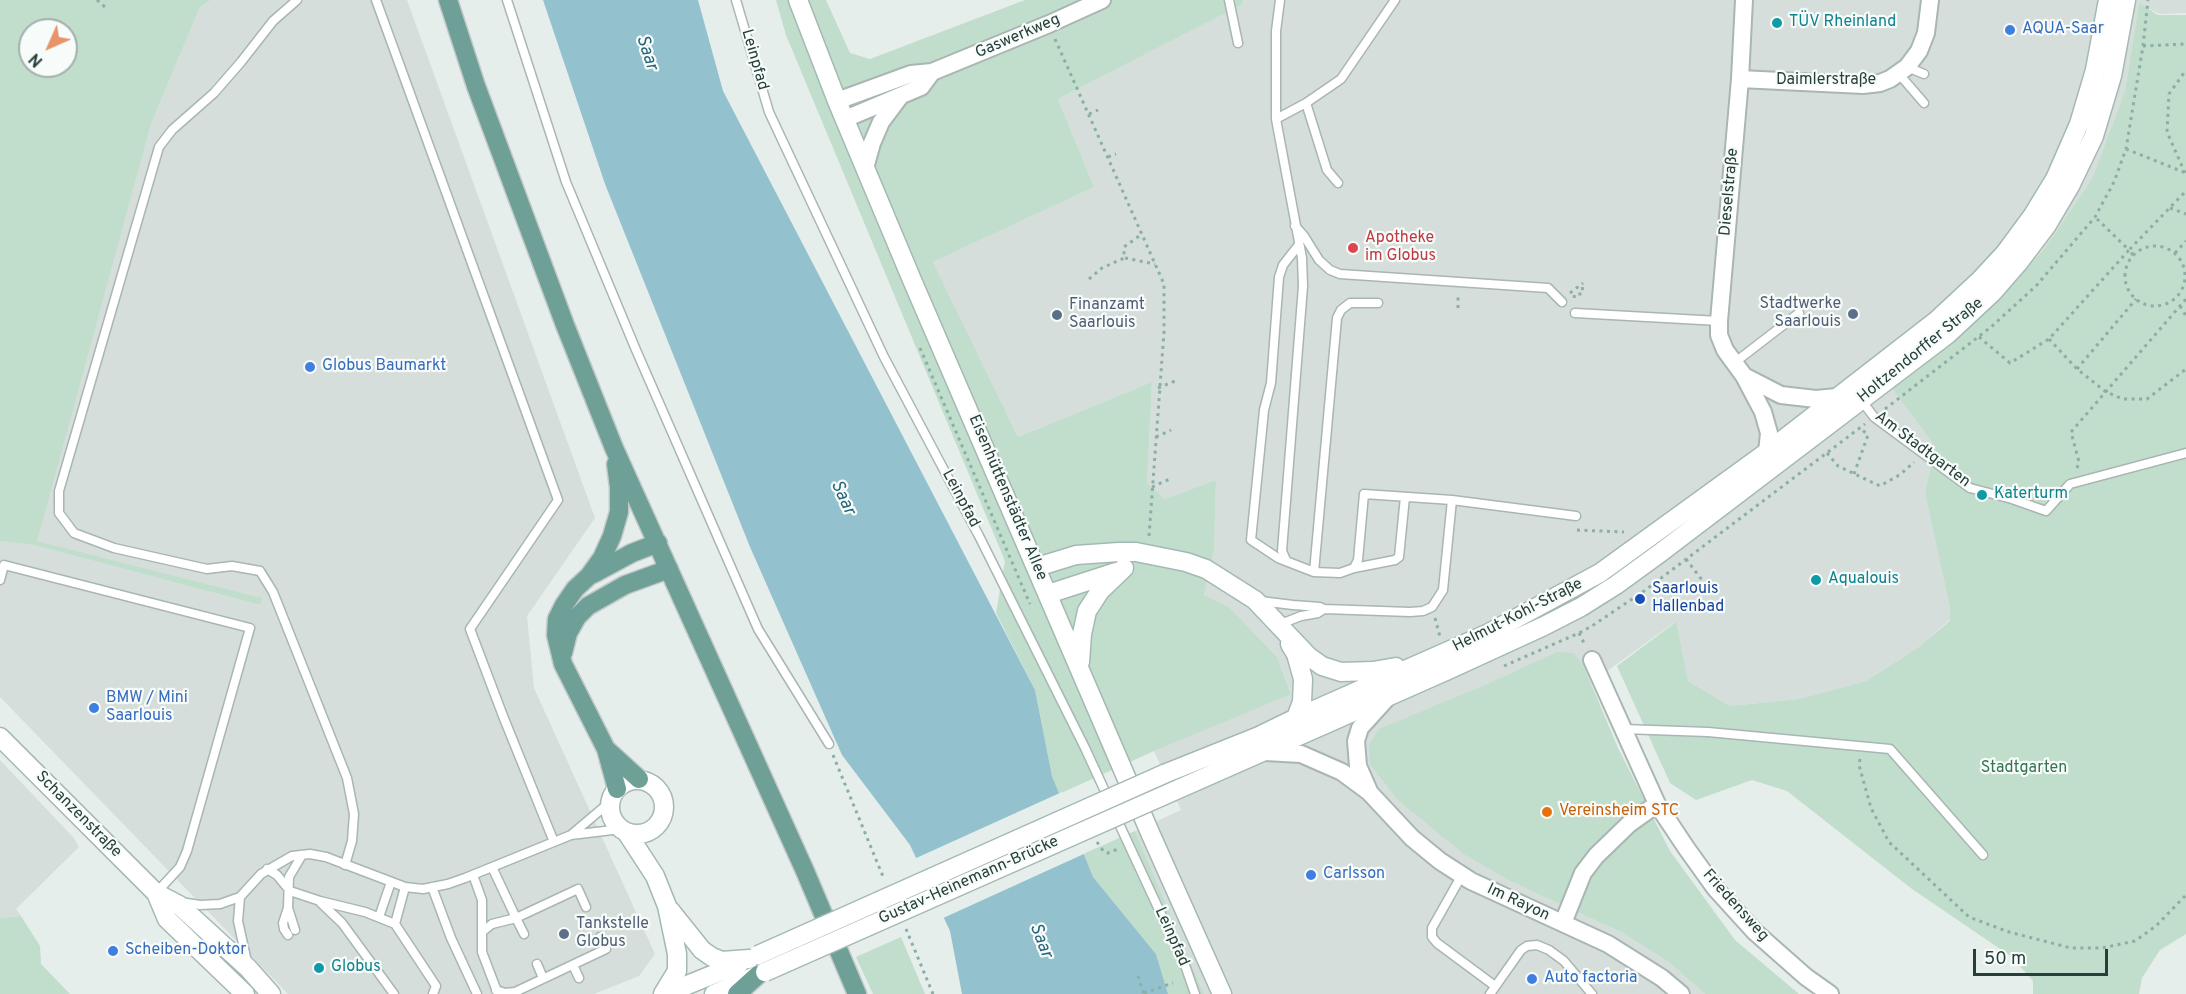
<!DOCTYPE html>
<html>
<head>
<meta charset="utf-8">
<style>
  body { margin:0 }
  #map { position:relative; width:2186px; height:994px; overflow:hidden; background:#e6eeeb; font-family:Overpass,sans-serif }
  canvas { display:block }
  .north { position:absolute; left:18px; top:18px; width:60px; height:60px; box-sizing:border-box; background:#f7fbf9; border:2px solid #a3b0ad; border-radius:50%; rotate:225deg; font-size:16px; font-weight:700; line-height:24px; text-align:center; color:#263f3b }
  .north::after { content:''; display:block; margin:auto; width:21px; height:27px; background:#e8936a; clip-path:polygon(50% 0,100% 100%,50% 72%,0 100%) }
  .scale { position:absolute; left:1973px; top:949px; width:135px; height:27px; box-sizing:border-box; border:3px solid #263f3b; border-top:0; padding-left:8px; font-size:18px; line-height:21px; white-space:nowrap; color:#263f3b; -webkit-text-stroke:4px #f7fbf9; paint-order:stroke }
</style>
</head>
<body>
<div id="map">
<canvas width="2186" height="994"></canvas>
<div class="north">N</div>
<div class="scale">50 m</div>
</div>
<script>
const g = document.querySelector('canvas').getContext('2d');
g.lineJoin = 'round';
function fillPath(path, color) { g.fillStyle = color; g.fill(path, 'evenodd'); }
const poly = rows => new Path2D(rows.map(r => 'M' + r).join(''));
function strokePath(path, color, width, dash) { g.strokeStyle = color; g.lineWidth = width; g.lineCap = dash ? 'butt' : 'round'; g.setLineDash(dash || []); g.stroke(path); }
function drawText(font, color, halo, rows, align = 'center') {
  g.font = font + ' Overpass,sans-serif'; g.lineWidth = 4.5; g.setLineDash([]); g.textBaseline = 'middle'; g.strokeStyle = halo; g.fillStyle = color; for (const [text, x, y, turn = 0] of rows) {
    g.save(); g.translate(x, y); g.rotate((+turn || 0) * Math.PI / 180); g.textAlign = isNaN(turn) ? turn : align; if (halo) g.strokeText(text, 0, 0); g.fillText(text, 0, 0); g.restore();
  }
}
const built = poly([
  [211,0,407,0,595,518,527,616,534,688,655,954,639,976,594,994,288,994,0,697,0,541,34,545,260,605,261,598,36,541,151,124,200,7],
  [1242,0,2186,0,2186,13,2160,14,2139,4,2125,91,2092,179,2045,248,1988,309,1935,446,1925,493,1950,608,1950,620,1916,649,1866,681,1799,699,1730,706,1688,681,1675,622,1592,682,1584,667,1556,652,1478,688,1512,882,1621,932,1670,963,1705,994,1204,994,1135,831,1181,810,1154,751,1291,693,1277,657,1229,607,1204,595,1214,550,1216,480,1165,499,1147,483,1152,382,1018,437,933,262,1094,187,1058,99,1243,4],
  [0,760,73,837,79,847,16,909,21,916,0,918]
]);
const green = poly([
  [0,0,211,0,200,7,151,124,37,541,262,598,260,605,34,545,0,541],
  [30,30,66,30,66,66,30,66],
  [776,0,826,0,850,53,870,59,1025,0,1242,0,1243,4,1058,99,1094,187,933,262,1018,437,1152,382,1147,483,1165,499,1216,480,1214,550,1204,595,1229,607,1277,657,1291,694,1154,751,1059,794,1052,776,1035,690,996,613,1005,561,786,35],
  [2139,3,2158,15,2186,15,2186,934,2160,950,2142,978,2139,994,2033,994,2033,981,2012,957,1912,889,1787,791,1752,780,1696,800,1670,783,1617,666,1676,622,1688,681,1730,706,1799,699,1866,681,1916,649,1950,621,1950,608,1925,493,1935,446,1893,389,1988,309,2045,248,2092,179,2125,91],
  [1556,652,1574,653,1584,667,1618,748,1670,851,1735,940,1799,994,1705,994,1670,963,1621,932,1512,882,1464,854,1398,800,1370,764,1369,745,1379,729,1478,688],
  [1135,831,1204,994,1168,994,1156,954,1093,877,1083,854],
  [21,916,40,946,41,964,70,994,0,994,0,918],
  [901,937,925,994,873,994,856,957]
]);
const water = poly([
  [543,0,698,0,723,91,1035,690,1052,776,1093,877,1156,954,1168,994,962,994,950,931,910,845,842,755,750,547,605,184]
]);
const pier = poly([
  [1062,792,1086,853,941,919,914,859]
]);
const path = poly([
  [97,0,106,8],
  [1055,39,1164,284,1164,332,1149,536],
  [2143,46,2186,44],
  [1089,114,1098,110],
  [2126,149,2186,173],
  [1108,157,1116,154],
  [2185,173,2167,132,2169,94,2186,70],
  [2170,208,2186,214],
  '2125 276a30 30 0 1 1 60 0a30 30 0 1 1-60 0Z',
  [2175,253,2186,241],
  [2133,255,2129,250,2186,191],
  [1125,258,1155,264],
  [1089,279,1102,268,1124,258,1124,247,1142,234],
  [1570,293,1583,283],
  [1574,298,1575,294,1582,294,1583,283],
  [2180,306,2186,316],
  [1458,308,1458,295],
  [1979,337,2010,363,2049,339,2129,250,2095,217],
  [2049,339,2077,369,2106,392,2123,399,2147,399,2186,369],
  [920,348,1030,604],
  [2077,369,2136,299],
  [1158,388,1175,381],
  [1885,409,1991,327,2036,286,2095,217,2114,182,2126,149,2143,46,2148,0],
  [1156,437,1171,430],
  [1827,453,1838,466,1880,486,1901,474,1914,462],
  [2077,468,2079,462,2071,432,2186,299],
  [1854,474,1868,435,1860,428],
  [1152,487,1172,478],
  [1577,530,1624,532],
  [1686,559,1702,580],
  [1435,618,1440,637],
  [1579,633,1585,645],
  [1504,666,1579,633,1592,626,1644,591,1865,424],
  [833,755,884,879],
  [1860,759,1859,765,1871,808,1889,842,1969,917,2009,932,2071,948,2102,948,2135,941,2156,926,2186,895],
  [1097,842,1104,852,1108,853,1118,849],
  [906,929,933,994],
  [1138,976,1144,994],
  [1144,993,1173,983]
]);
const lane = poly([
  [297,0,273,21,241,62,214,93,172,130,159,147,59,491,59,513,74,533,114,548,207,569,232,566,260,571,273,592,347,778,354,814,352,841,345,865],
  [376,0,558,500,470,629,503,716,554,842],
  [507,0,566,182,636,350,758,629,829,744],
  [736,0,769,112,884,357,979,536,1085,748,1109,800],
  [1229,0,1238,43],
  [1280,0,1276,31,1276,119,1302,258,1303,286,1282,551,1286,560],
  [1907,67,1924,74],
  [1899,74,1924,103],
  [1306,103,1327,170,1338,183],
  [1276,119,1306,103,1341,79,1395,0],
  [1295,226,1304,236,1319,260,1330,270,1340,274,1548,288,1562,302],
  [1298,246,1283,265,1279,277,1271,383,1264,410,1251,540,1278,558,1314,572,1340,573,1354,568,1395,560,1399,557,1405,497],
  [1575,313,1719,321],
  [1734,363,1799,313],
  [1861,400,1874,417,1970,488,2012,499,2046,511,2070,484,2186,453],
  [1354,568,1358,560,1364,494,1452,500,1576,516],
  [1314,572,1337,318,1341,310,1350,303,1378,303],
  [0,580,4,565,250,628,187,851,180,867,156,893],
  [1260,601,1293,605,1320,607,1324,609,1410,612,1423,611,1432,607,1443,590,1452,500],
  [1278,625,1301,616,1318,613,1324,609],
  [1623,729,1708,732,1890,749,1983,855],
  [1115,815,1186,968,1195,994],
  [571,835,610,802],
  [492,867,516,918,578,889,586,907],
  [267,869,277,875,290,891,320,901,365,912,395,924,436,986,433,994],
  [473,875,482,900,482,952,498,994],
  [1462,875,1432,928,1432,937,1437,943,1495,986],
  [432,887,451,938,477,994],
  [240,897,238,921,247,962],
  [180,902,200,905,220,904,240,897,261,874,292,856,310,854,326,857,405,887,423,889,448,884,465,878,571,835,621,829],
  [321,903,342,923,394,994],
  [288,908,295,930],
  [379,917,391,882],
  [395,924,405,887],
  [482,932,492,924,516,918,524,934],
  [288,935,284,929,283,923,288,908,289,877,302,855],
  [537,964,543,978],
  [573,965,579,978],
  [496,990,505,993,515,992,606,949,600,937],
  [1490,994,1521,950,1527,946,1537,945,1549,950,1564,961,1592,994]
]);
const street = poly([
  [1744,0,1740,79,1719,321,1719,335,1725,350,1744,376,1763,412,1769,433,1767,452],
  [1740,79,1863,85,1880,83,1890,79,1907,67,1919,51,1926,33,1930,0],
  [837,101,911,74,932,72,1049,24,1102,0],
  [845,119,921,87,932,72],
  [865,168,872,143,881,122,899,98],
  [1744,376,1781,395,1816,399,1837,397],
  [1592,660,1657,804,1687,849,1715,888,1755,932,1806,977,1830,994],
  [1265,752,1301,754,1342,772,1369,792,1412,838,1440,861,1471,881,1608,944,1662,978,1681,994],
  [1369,791,1358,766,1356,741,1360,728,1389,696],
  [1563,923,1583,873,1596,856,1629,824,1657,804]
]);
const secondary = poly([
  [798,0,837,101,912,280,1151,835,1222,994],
  [1037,567,1076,555,1119,552,1136,552,1186,562,1206,569,1255,600,1308,656,1322,666,1341,672,1373,671,1396,667],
  [1048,594,1116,572],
  [1290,644,1296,654,1303,679,1302,702,1296,718],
  [1080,662,1082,634,1087,611,1100,591,1124,568],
  [0,737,156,893,167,919,245,994],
  [1164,774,1259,736,1296,718,1489,633,1600,573,1767,452,1937,320,1980,280,2005,253,2033,215,2055,179,2079,124,2095,70,2108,0],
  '610 807a27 27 0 1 1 54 0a27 27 0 1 1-54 0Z',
  [1174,791,1446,671,1544,626,1581,607,1616,585,1660,553,1948,334,1992,293,2019,262,2047,225,2070,186,2094,136,2112,76,2126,0],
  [627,833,655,876,667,906,677,954,677,971,663,994],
  [156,893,179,905,248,968,271,994],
  [670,910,702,950,712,957,722,961,749,959],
  [665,994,739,964],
  [714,994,753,977]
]);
const primary = poly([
  [448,0,476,86,565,325,614,448,805,871,857,994],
  [616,464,619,487,619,512,612,536,602,558,589,576,575,589,564,605,557,619,556,635,563,664,606,749,617,789],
  [593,574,632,553,658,543],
  [563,653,568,633,577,617,588,606,625,585,669,569],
  [606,749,639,779],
  [737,994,758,975]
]);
const secondaryBridge = poly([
  [758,955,1164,774],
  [765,972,1174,791]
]);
const markers = [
  [1777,23,6,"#0f9aa8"],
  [2010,30,6,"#3f7fe0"],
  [1353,248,6,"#e0444e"],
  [1853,314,6,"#5c6f8a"],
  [1057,315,6,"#5c6f8a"],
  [310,367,6,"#3f7fe0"],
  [1982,495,6,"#0f9aa8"],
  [1816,580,6,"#0f9aa8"],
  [1640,599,6,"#1a4fb4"],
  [94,708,6,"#3f7fe0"],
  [1547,812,6,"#e8710a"],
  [1311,875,6,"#3f7fe0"],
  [564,934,6,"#5c6f8a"],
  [113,951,6,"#3f7fe0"],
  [319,968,6,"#0f9aa8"],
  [1532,979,6,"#3f7fe0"]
];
const cultureNames = [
  ["TÜV Rheinland",1789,23],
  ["Katerturm",1994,495],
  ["Aqualouis",1828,580],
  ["Globus",331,968]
];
const shopNames = [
  ["AQUA-Saar",2022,30],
  ["Globus Baumarkt",322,367],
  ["BMW / Mini",106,699],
  ["Saarlouis",106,717],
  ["Carlsson",1323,875],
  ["Scheiben-Doktor",125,951],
  ["Auto factoria",1544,979]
];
const streetNames = [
  ["Gaswerkweg",1018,37,-23],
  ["Leinpfad",754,60,74],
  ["Daimlerstraße",1826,81],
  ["Dieselstraße",1730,192,-85],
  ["Holtzendorffer Straße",1921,351,-39],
  ["Am Stadtgarten",1922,450,37],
  ["Eisenhüttenstädter Allee",1007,498,67],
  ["Leinpfad",960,499,62],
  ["Helmut-Kohl-Straße",1518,616,-27],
  ["Schanzenstraße",78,815,45],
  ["Gustav-Heinemann-Brücke",969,881,-24],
  ["Im Rayon",1518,903,25],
  ["Friedensweg",1735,906,48],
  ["Leinpfad",1171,937,66]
];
const healthNames = [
  ["Apotheke",1365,239],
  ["im Globus",1365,257]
];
const serviceNames = [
  ["Stadtwerke",1841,305,"right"],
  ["Saarlouis",1841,323,"right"],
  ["Finanzamt",1069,306],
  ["Saarlouis",1069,324],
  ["Tankstelle",576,925],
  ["Globus",576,943]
];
const transitNames = [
  ["Saarlouis",1652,590],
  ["Hallenbad",1652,608]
];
const parkNames = [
  ["Stadtgarten",2024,769]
];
const foodNames = [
  ["Vereinsheim STC",1559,812]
];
const waterNames = [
  ["Saar",646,53,72],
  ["Saar",842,498,65],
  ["Saar",1040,941,69]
];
fillPath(built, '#d5deda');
fillPath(green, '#c1ddcb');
fillPath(water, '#93c1ce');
fillPath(pier, '#e6eeeb');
strokePath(lane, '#a9b6b3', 11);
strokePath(street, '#a9b6b3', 20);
strokePath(secondary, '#a5b9b4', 21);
strokePath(primary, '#c2c9c8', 21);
strokePath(path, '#89afa6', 3, [3, 4.5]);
strokePath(lane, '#fff', 8);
strokePath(street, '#fff', 16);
strokePath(secondary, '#fff', 18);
strokePath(primary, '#6ea097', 18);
strokePath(secondaryBridge, '#a5b9b4', 21, []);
strokePath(secondaryBridge, '#fff', 18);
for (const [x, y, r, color] of markers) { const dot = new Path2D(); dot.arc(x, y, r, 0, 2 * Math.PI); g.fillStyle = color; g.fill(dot); strokePath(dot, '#f7fbf9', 2); }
drawText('16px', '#0d838f', '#f7fbf9', cultureNames, 'left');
drawText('16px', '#366cbe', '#f7fbf9', shopNames, 'left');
drawText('16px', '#263f3b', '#f7fbf9', streetNames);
drawText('16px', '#be3a42', '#f7fbf9', healthNames, 'left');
drawText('16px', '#4e5e75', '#f7fbf9', serviceNames, 'left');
drawText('16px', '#164399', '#f7fbf9', transitNames, 'left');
drawText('16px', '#337451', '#f7fbf9', parkNames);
drawText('16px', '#c56008', '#f7fbf9', foodNames, 'left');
drawText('italic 18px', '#246378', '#f7fbf9', waterNames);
</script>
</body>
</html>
